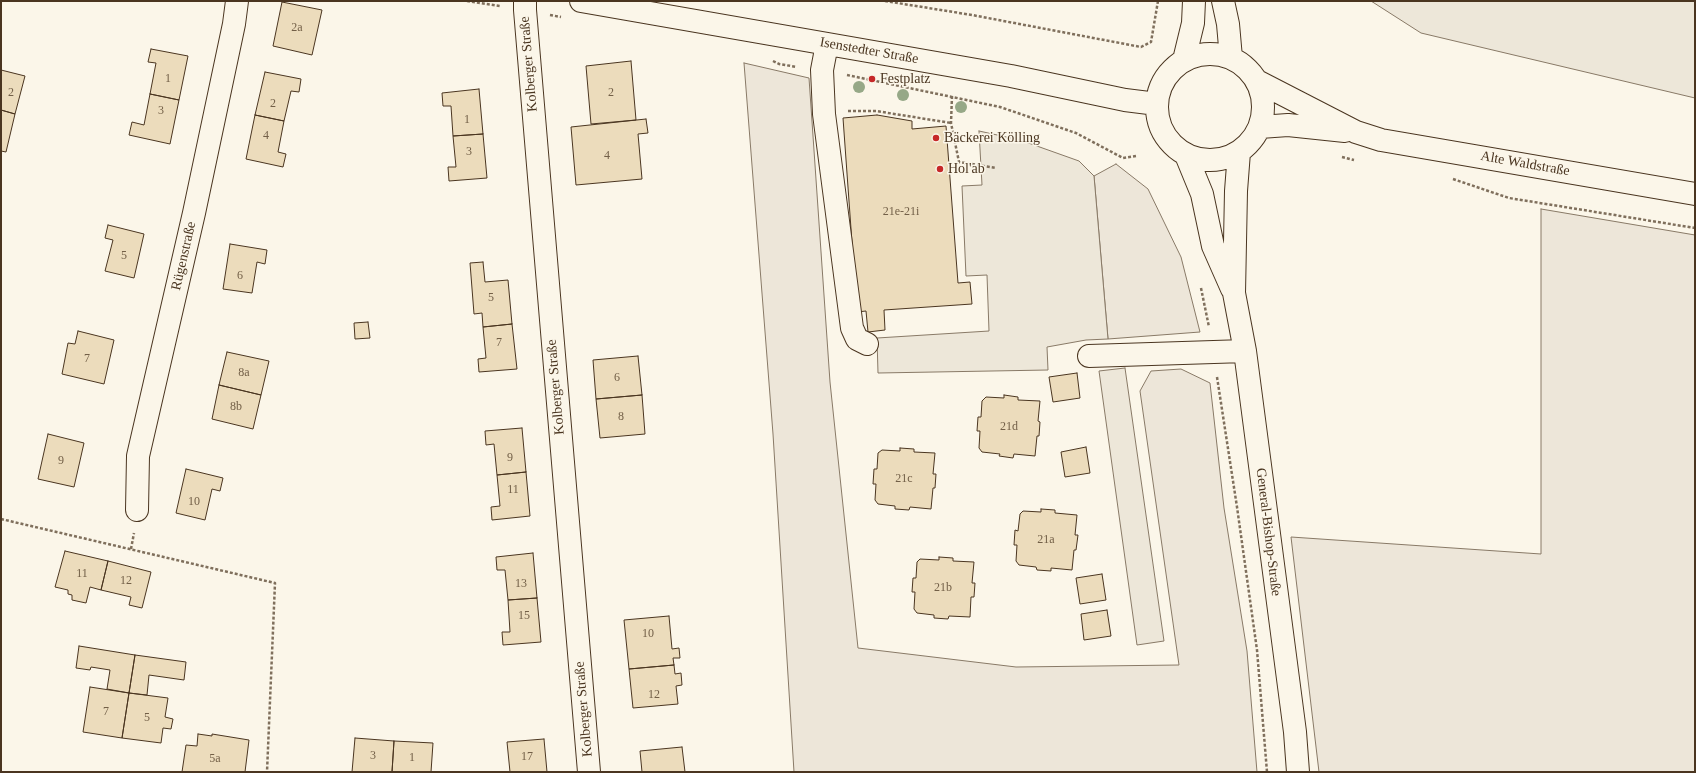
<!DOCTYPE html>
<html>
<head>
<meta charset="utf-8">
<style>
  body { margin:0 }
  #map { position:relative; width:1696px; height:773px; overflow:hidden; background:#fbf6e9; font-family:"Times New Roman",serif }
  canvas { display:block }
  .frame { position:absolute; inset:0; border:2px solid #4a3520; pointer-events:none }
</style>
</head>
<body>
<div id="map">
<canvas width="1696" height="773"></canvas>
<div class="frame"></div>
</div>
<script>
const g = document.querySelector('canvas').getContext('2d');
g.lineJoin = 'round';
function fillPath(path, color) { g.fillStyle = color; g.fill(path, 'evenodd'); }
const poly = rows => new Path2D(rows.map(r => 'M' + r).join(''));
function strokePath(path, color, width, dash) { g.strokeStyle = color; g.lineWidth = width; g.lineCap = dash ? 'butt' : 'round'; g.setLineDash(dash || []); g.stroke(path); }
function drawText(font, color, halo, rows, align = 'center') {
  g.font = font + ' "Times New Roman",serif'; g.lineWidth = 3; g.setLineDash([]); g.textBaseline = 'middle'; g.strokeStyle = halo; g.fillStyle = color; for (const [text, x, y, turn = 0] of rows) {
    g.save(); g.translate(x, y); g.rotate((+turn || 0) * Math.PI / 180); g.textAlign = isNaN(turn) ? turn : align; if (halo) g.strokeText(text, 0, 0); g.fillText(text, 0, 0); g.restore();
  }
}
const green = poly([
  [744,63,809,78,830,382,858,648,1016,667,1179,665,1140,391,1151,371,1181,369,1210,383,1224,508,1247,651,1257,772,794,772,773,434,744,63],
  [1116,164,1148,189,1181,257,1200,332,1108,339,1094,176,1116,164],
  [1541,209,1695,235,1695,772,1319,772,1291,537,1541,554,1541,209]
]);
const parking = poly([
  [1371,1,1695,1,1695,98,1421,33,1371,1],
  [979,131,1020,140,1079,161,1094,176,1108,339,1086,340,1047,347,1048,370,878,373,877,338,989,331,987,275,966,276,962,186,982,185,979,131],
  [1125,368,1164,641,1137,645,1099,371,1125,368]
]);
const building = poly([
  [282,2,322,10,312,55,273,46,282,2],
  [151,49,188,56,179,100,150,94,156,63,148,62,151,49],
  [631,61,636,120,591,124,586,66,631,61],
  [1,70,25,76,15,114,1,110,1,70],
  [265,72,301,79,299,92,291,91,284,121,255,115,265,72],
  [479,89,483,134,453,136,451,106,443,106,442,93,479,89],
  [150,94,179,100,170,144,129,135,132,122,144,125,150,94],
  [1,110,15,114,6,152,1,151,1,110],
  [255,115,284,121,278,152,286,154,283,167,246,159,255,115],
  [877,115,912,121,912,129,946,126,958,283,970,282,972,304,884,310,885,330,868,332,866,311,857,312,843,118,877,115],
  [646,119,648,133,638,134,642,179,576,185,571,127,646,119],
  [483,134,487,178,449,181,448,167,456,167,453,136,483,134],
  [108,225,144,234,134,278,105,271,113,240,105,238,108,225],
  [230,244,267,250,265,264,257,262,252,293,223,289,230,244],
  [483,262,485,282,508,280,512,324,483,327,482,313,474,314,470,263,483,262],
  [368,322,370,338,355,339,354,323,368,322],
  [512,324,517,369,479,372,478,359,486,358,483,327,512,324],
  [78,331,114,340,104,384,62,374,68,343,75,344,78,331],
  [227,352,269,361,261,395,219,385,227,352],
  [638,356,642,395,596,399,593,360,638,356],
  [1077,373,1080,398,1053,402,1049,377,1077,373],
  [219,385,261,395,253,429,212,419,219,385],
  [642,395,645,434,600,438,596,399,642,395],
  [1004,395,1018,397,1018,400,1040,401,1038,421,1040,422,1039,436,1037,436,1035,456,1014,454,1013,458,999,456,1000,454,982,452,979,448,980,431,977,431,978,417,981,417,982,401,986,397,1004,398,1004,395],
  [522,428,526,472,497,475,494,444,486,445,485,431,522,428],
  [48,434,84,443,74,487,38,479,48,434],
  [1086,447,1090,473,1065,477,1061,452,1086,447],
  [900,448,914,449,914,452,935,453,933,474,936,474,935,488,933,488,931,509,910,507,909,510,895,509,895,506,878,504,875,500,876,484,873,484,874,469,877,469,878,453,882,450,900,451,900,448],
  [186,469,223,478,220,491,212,489,205,520,176,513,186,469],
  [526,472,530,516,492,520,491,507,500,506,497,475,526,472],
  [1041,509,1055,510,1055,513,1077,515,1075,535,1078,535,1076,550,1074,550,1072,570,1051,568,1051,571,1037,570,1036,567,1019,565,1016,561,1017,545,1014,545,1015,530,1018,531,1020,514,1023,511,1041,512,1041,509],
  [65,551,108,561,101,590,90,587,86,603,72,600,72,595,68,594,68,590,55,587,65,551],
  [533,553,537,598,508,600,505,570,497,570,496,557,533,553],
  [939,557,953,558,953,561,974,562,972,583,975,583,974,597,971,597,970,617,949,616,948,619,934,618,934,615,917,613,914,609,915,592,912,592,913,578,916,578,917,562,920,559,939,560,939,557],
  [108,561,151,572,142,608,129,605,131,597,101,590,108,561],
  [1102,574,1106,600,1080,604,1076,578,1102,574],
  [537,598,541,642,503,645,502,632,510,632,508,600,537,598],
  [1107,610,1111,636,1084,640,1081,614,1107,610],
  [669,616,672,649,679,648,680,658,673,658,674,665,629,669,624,620,669,616],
  [79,646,135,655,129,693,107,689,110,670,91,667,90,670,76,668,79,646],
  [135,655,186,662,184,680,149,675,147,695,129,693,135,655],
  [674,665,675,674,681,673,682,685,676,686,678,704,633,708,629,669,674,665],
  [90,687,129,693,122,738,83,732,90,687],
  [129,693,168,698,165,717,173,719,171,729,163,728,161,743,122,738,129,693],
  [198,734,212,736,212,734,249,740,245,772,182,772,186,745,197,746,198,734],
  [355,738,394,741,392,772,352,772,355,738],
  [544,739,547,772,510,772,507,742,544,739],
  [394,741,433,743,431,772,392,772,394,741],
  [682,747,685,772,642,772,640,751,682,747]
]);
const path = poly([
  [467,1,500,6],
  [885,1,972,15,1141,47,1151,42,1158,1],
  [550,15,561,17],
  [773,61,779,64,797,67],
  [847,75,1000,107,1076,133,1123,158,1136,156],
  [952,96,951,123,959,162,996,168],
  [848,111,876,111,951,123],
  [1342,157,1354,160],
  [1453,179,1509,198,1695,228],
  [1201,288,1209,327],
  [1217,377,1237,507,1257,650,1267,772],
  [1,519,275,583,267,772],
  [131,549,134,533]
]);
const minor = poly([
  [525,1,525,10,589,772],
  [581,1,1011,76,1125,100,1157,104],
  [1223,1,1228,24,1231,58],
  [827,44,822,70,824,114,852,328,857,339,867,344],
  '1157 107a53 53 0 1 1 106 0a53 53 0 1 1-106 0Z',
  [1184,60,1193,23,1194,1],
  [1257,81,1356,132,1381,140,1695,194],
  [1260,127,1288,125,1345,131],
  [1239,152,1236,191,1234,293,1245,351,1295,732,1298,772],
  [1186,155,1202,194,1213,246,1232,289],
  [1089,356,1245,351],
  [137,510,138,456,194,213,234,24,237,1]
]);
const trees = [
  [859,87],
  [903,95],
  [961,107]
];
const markers = [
  [872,79,4,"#c62828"],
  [936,138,4,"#c62828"],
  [940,169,4,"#c62828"]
];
const numberNames = [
  ["2a",297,28],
  ["1",168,79],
  ["2",11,93],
  ["2",611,93],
  ["2",273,104],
  ["3",161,111],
  ["1",467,120],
  ["4",266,136],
  ["3",469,152],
  ["4",607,156],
  ["21e-21i",901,212],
  ["5",124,256],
  ["6",240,276],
  ["5",491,298],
  ["7",499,343],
  ["7",87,359],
  ["8a",244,373],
  ["6",617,378],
  ["8b",236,407],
  ["8",621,417],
  ["21d",1009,427],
  ["9",510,458],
  ["9",61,461],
  ["21c",904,479],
  ["11",513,490],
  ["10",194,502],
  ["21a",1046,540],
  ["11",82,574],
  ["12",126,581],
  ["13",521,584],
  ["21b",943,588],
  ["15",524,616],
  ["10",648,634],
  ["12",654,695],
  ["7",106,712],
  ["5",147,718],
  ["3",373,756],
  ["17",527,757],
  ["1",412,758],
  ["5a",215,759]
];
const streetNames = [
  ["Isenstedter Straße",869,51,10],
  ["Kolberger Straße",529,64,-95],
  ["Alte Waldstraße",1525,164,10],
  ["Rügenstraße",184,256,-77],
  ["Kolberger Straße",556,387,-95],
  ["General-Bishop-Straße",1268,532,83],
  ["Kolberger Straße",584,709,-95]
];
const poiNames = [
  ["Festplatz",880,79],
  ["Bäckerei Kölling",944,138],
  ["Hol'ab",948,169]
];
fillPath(green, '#ede6d9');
strokePath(green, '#887966', 1);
fillPath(parking, '#ede7d9');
strokePath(parking, '#887966', 1);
fillPath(building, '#ecdcbc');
strokePath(building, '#4a3520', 1);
strokePath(minor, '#4a3520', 24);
strokePath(path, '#7f6f5c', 2.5, [3, 2]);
strokePath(minor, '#fbf6e9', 22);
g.fillStyle = '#96a887';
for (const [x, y] of trees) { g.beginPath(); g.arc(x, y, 6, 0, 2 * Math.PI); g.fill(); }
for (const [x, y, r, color] of markers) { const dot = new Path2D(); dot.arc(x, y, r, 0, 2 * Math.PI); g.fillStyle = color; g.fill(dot); strokePath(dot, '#fbf6e9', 1.5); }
drawText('12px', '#725f47', null, numberNames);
drawText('14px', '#4a3520', '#fbf6e9', streetNames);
drawText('14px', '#4a3520', '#fbf6e9', poiNames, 'left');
</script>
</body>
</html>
